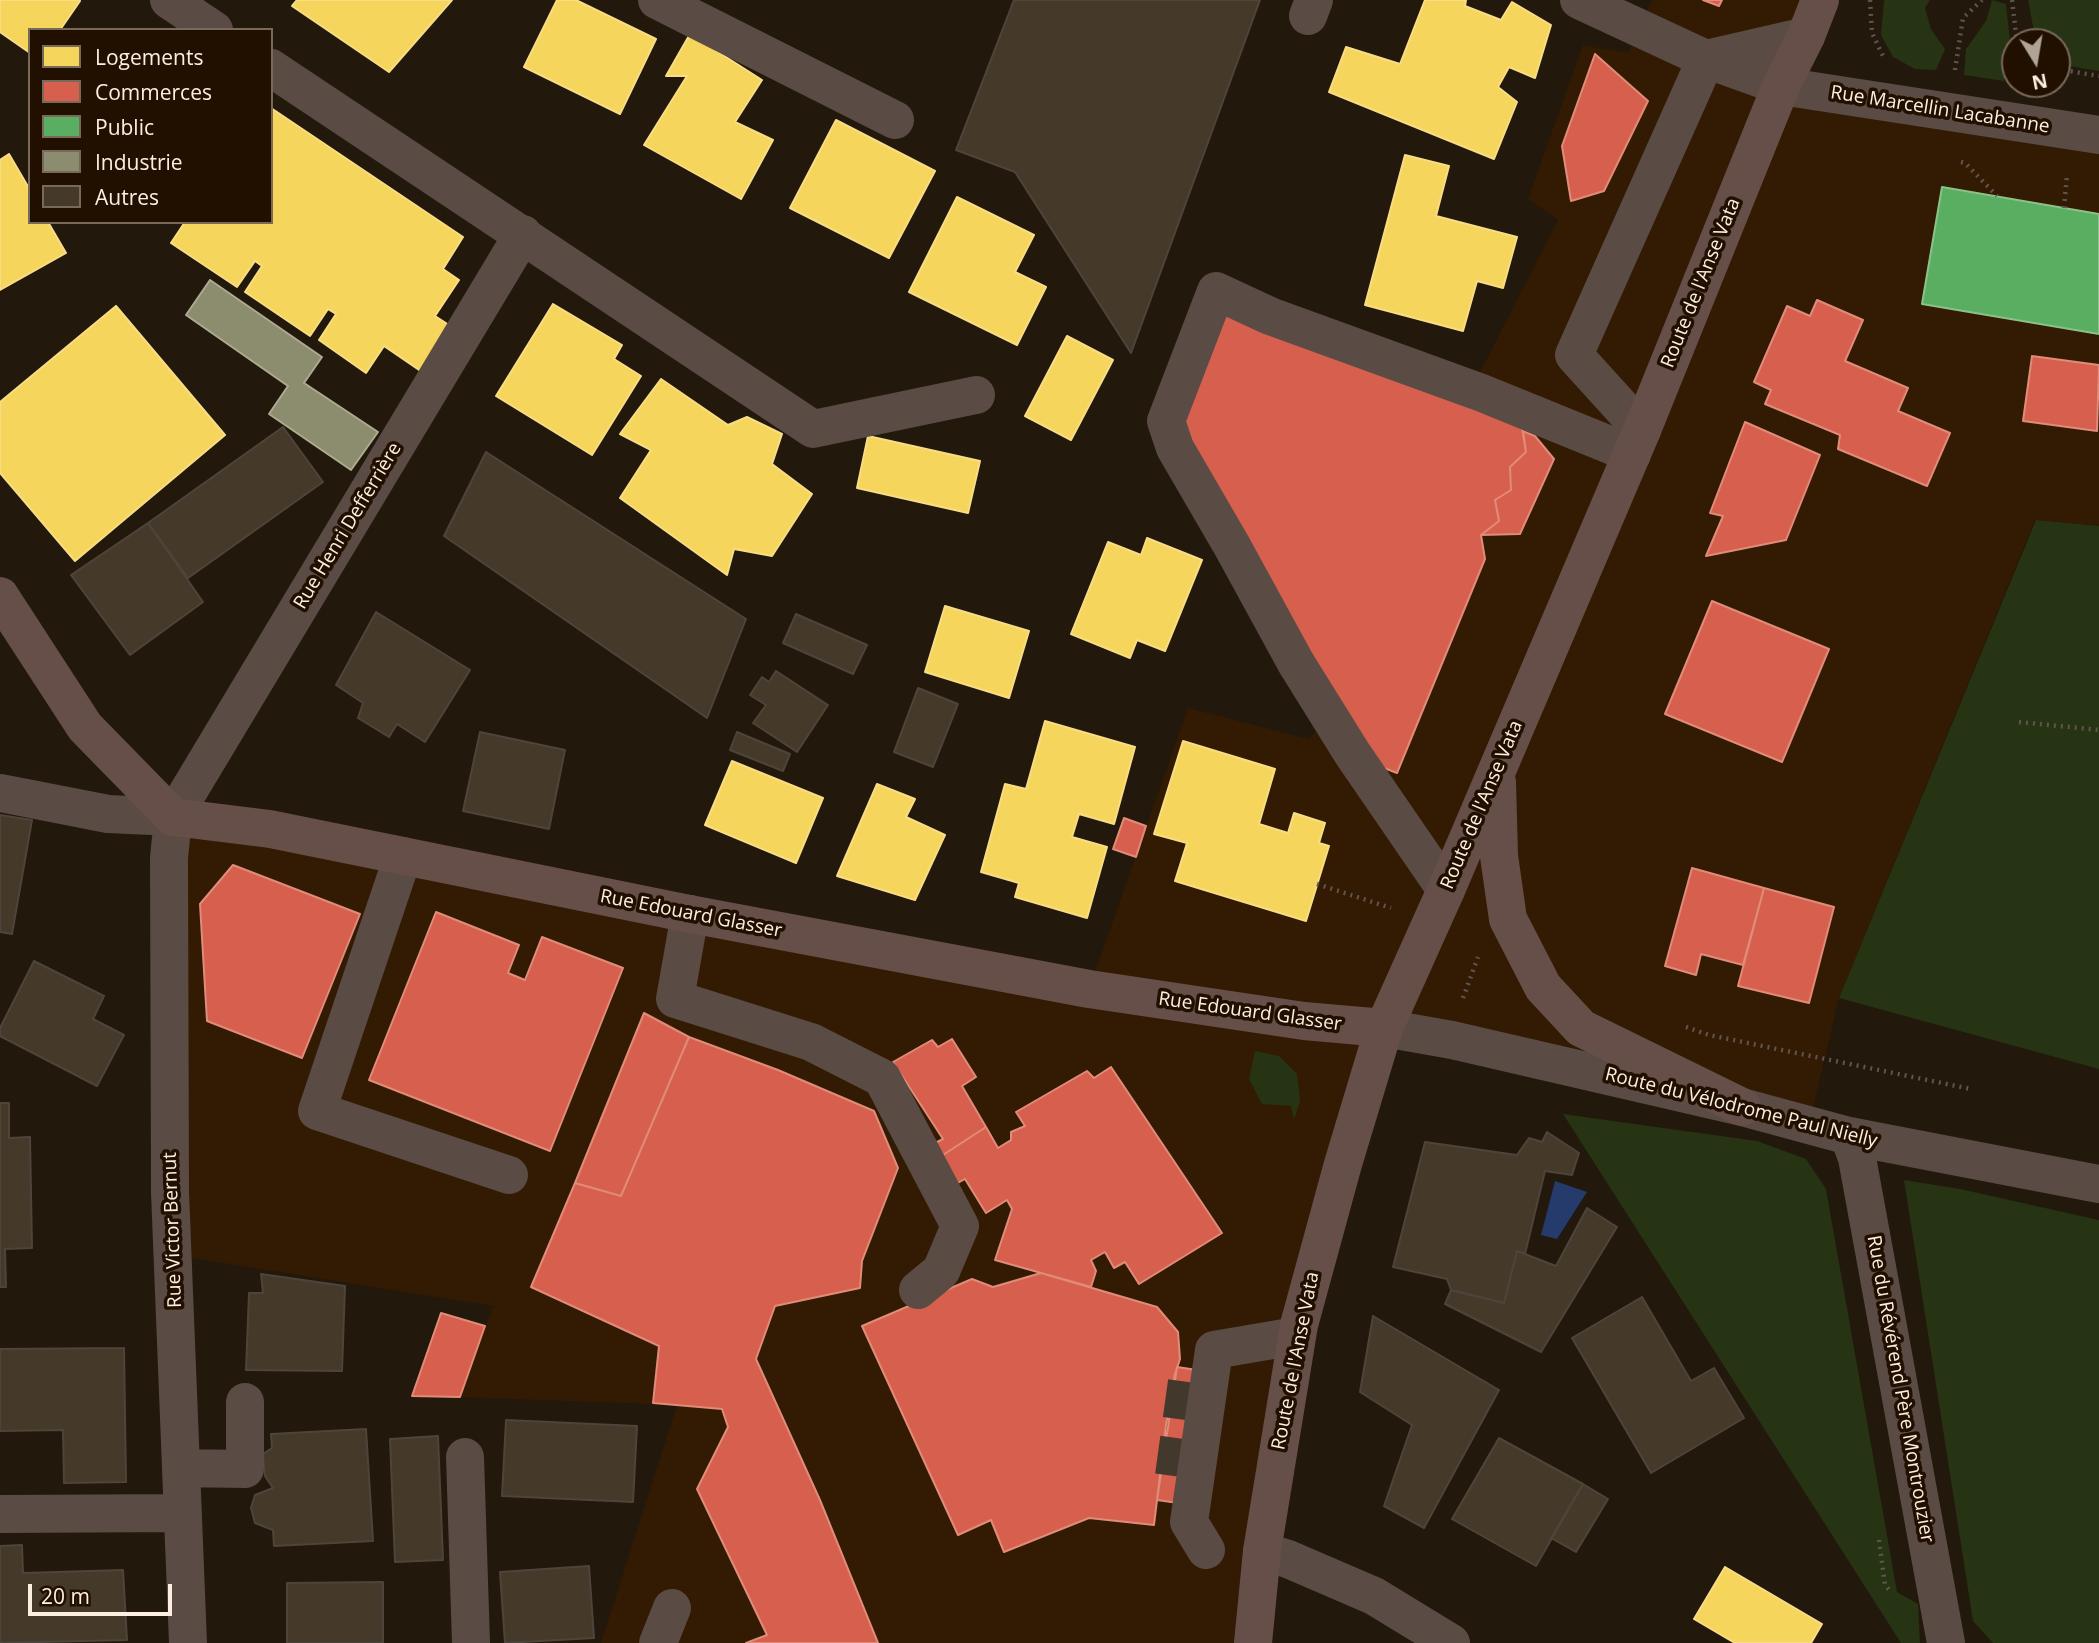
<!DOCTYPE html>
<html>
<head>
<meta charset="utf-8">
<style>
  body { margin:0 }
  #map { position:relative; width:2099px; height:1643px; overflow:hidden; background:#22180c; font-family:"Open Sans",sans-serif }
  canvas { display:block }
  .legend { position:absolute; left:28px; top:28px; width:245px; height:196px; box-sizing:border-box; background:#210f00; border:2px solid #79695a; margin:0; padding:9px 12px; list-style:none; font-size:21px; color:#fcefe1 }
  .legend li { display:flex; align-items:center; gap:14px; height:35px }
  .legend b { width:35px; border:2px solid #79695a }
  .north { position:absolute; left:2001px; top:28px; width:70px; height:70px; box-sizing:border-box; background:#210f00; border:2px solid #79695a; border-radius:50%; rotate:169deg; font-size:19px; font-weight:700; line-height:28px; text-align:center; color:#fcefe1 }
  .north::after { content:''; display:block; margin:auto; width:24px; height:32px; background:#b0a496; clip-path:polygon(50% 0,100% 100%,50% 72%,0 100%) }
  .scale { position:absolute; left:28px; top:1584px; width:144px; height:32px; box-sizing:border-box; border:4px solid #fcefe1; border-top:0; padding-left:9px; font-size:21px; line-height:24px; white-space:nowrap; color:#fcefe1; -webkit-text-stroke:5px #210f00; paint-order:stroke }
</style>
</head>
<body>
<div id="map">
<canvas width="2099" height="1643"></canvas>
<ul class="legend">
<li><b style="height:19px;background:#f6d55c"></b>Logements</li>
<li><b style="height:19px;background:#d6604d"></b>Commerces</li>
<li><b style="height:19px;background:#5aae61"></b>Public</li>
<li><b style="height:19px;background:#8c8c6e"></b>Industrie</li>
<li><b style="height:19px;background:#45392a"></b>Autres</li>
</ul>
<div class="north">N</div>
<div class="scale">20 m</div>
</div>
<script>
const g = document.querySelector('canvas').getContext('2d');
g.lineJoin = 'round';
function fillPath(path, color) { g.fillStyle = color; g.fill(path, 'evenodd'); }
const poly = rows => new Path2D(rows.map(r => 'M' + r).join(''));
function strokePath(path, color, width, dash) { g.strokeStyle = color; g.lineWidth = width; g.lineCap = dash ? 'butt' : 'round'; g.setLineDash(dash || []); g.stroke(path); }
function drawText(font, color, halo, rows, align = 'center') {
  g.font = font + ' "Open Sans",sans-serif'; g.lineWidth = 7; g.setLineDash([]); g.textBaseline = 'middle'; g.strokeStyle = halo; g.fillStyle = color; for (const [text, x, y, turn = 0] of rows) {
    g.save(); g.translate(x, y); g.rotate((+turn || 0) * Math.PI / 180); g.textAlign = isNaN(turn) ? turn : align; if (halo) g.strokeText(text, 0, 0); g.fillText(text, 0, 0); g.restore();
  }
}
const built = poly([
  [1652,0,1820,0,1781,85,2099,135,2099,526,2035,520,1839,998,1809,1125,1384,1028,1299,1325,1253,1643,601,1643,677,1405,460,1397,493,1306,173,1255,173,817,1089,989,1188,708,1309,739,1322,724,1149,413,1205,273,1478,376,1558,220,1528,199,1583,45,1628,53]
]);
const green = poly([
  [1884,0,1930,0,1925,8,1931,29,1945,49,1936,70,1915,69,1893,57,1881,35],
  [1992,0,2006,4,2010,41,2004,81,1964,75,1966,49,1986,21],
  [2028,0,2099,0,2099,71,2057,64,2057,42,2036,42],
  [2036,520,2099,526,2099,1069,1839,998],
  [1255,1051,1279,1056,1297,1074,1300,1101,1294,1119,1291,1106,1262,1104,1249,1079],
  [1563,1114,1757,1141,1806,1159,1826,1189,1897,1592,1918,1604,1920,1643,1901,1643],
  [1904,1180,1960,1189,2099,1220,2099,1643,1993,1643,1973,1621]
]);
const water = poly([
  [1555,1181,1587,1192,1557,1239,1541,1235]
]);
const homes = poly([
  [0,0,78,0,80,1,60,30,30,30,30,53,0,32,0,0],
  [297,0,452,0,389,72,292,6,297,0],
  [557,0,576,0,656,39,620,114,524,67,557,0],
  [1425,0,1466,0,1465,6,1501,20,1512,2,1551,25,1535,78,1509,67,1498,87,1517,102,1494,159,1329,92,1346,47,1400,64,1425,0],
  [690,34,762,80,735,122,773,140,741,199,644,145,687,76,666,76,690,34],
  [271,108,463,237,443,269,459,280,435,316,452,327,422,372,384,346,366,373,319,340,336,314,328,309,310,336,245,292,262,266,255,261,237,287,171,243,185,222,271,222,271,108],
  [836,120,935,171,889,258,790,208,836,120],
  [9,154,30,190,30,222,48,222,66,253,0,290,0,160,9,154],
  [1405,155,1449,166,1436,216,1517,237,1503,288,1477,281,1463,331,1365,305,1405,155],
  [957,197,1034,235,1015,272,1046,287,1017,345,909,292,957,197],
  [553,304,622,345,614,359,641,376,592,455,496,396,553,304],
  [116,306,225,435,75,561,0,473,0,402,116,306],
  [1067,336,1113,360,1071,440,1025,416,1067,336],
  [661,379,728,425,747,417,782,434,772,464,812,494,772,556,734,549,727,575,620,498,651,450,620,434,661,379],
  [868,436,980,461,968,513,857,488,868,436],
  [1147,538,1202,560,1165,651,1137,640,1130,658,1071,634,1108,542,1141,555,1147,538],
  [945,606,1029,631,1009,698,925,672,945,606],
  [1045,721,1135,747,1114,824,1079,814,1072,837,1107,847,1087,918,1015,897,1019,883,981,872,1005,784,1026,789,1045,721],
  [1183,741,1275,769,1259,824,1288,833,1294,813,1325,823,1319,843,1329,846,1306,921,1175,881,1187,843,1154,834,1183,741],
  [732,761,823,798,796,863,705,825,732,761],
  [877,784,915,799,906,817,945,835,915,900,837,876,877,784],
  [1725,1567,1822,1624,1811,1643,1735,1643,1694,1619,1725,1567]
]);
const shops = poly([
  [1703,0,1722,0,1719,6,1703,0],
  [1595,54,1648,101,1604,191,1571,201,1562,146,1595,54],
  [1817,300,1863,320,1845,361,1908,388,1898,411,1950,433,1927,486,1838,449,1840,435,1765,404,1771,390,1754,382,1787,306,1810,316,1817,300],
  [1223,310,1522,428,1526,452,1510,467,1511,490,1495,500,1499,521,1481,535,1485,559,1397,773,1379,766,1174,433,1223,310],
  [2032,356,2099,365,2097,431,2023,421,2032,356],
  [1745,422,1820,455,1786,540,1706,556,1723,516,1710,513,1745,422],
  [1523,431,1535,436,1554,459,1520,534,1481,535,1499,521,1495,500,1511,490,1510,467,1526,452,1523,431],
  [1712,601,1829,649,1782,762,1665,714,1712,601],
  [1124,818,1146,826,1136,857,1113,849,1124,818],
  [233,865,360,914,302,1058,207,1021,200,904,233,865],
  [1692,868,1764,888,1743,965,1701,954,1696,975,1665,966,1692,868],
  [1764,888,1834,907,1809,1003,1738,986,1764,888],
  [436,912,519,945,508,973,525,980,542,937,623,968,550,1151,369,1080,436,912],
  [644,1013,689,1037,621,1196,575,1183,644,1013],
  [689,1037,778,1070,874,1111,898,1168,862,1261,860,1288,775,1306,756,1359,820,1500,878,1643,746,1643,767,1635,697,1489,728,1427,722,1409,653,1403,659,1346,531,1287,575,1183,621,1196,689,1037],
  [952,1039,976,1077,962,1086,986,1127,943,1155,935,1143,943,1139,893,1062,932,1040,938,1047,952,1039],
  [1111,1067,1222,1233,1139,1284,1125,1262,1114,1268,1105,1252,1091,1260,1096,1271,1091,1287,995,1260,1012,1209,1007,1200,986,1213,965,1179,956,1184,943,1155,986,1127,998,1148,1011,1140,1011,1132,1025,1126,1016,1112,1087,1071,1094,1078,1111,1067],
  [1041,1273,1157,1307,1178,1332,1180,1359,1175,1374,1166,1425,1154,1525,1089,1518,1004,1552,991,1520,958,1535,862,1326,972,1279,993,1287,1041,1273],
  [441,1313,485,1326,460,1397,412,1396,441,1313],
  [1177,1367,1217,1373,1199,1506,1157,1500,1177,1367]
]);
const public = poly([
  [1942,187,2099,214,2099,334,1922,304,1942,187]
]);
const industry = poly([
  [210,280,322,357,304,383,378,432,351,470,269,414,288,386,186,315,210,280]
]);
const building = poly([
  [1014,0,1260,0,1131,353,1015,172,956,150,1014,0],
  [283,427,323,482,188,578,148,523,283,427],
  [486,452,746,619,707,718,444,536,486,452],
  [148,523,203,602,130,655,71,575,148,523],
  [376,612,470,670,425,742,397,724,389,737,358,718,363,703,336,685,376,612],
  [796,614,867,645,853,674,783,643,796,614],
  [776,671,828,705,797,752,753,723,766,705,750,695,762,677,769,682,776,671],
  [918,688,958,704,933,767,894,752,918,688],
  [480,732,565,750,549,829,463,811,480,732],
  [737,732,790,754,783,771,730,750,737,732],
  [0,815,32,820,12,934,0,932,0,815],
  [34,961,104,996,93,1019,124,1035,97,1086,0,1036,0,1028,34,961],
  [0,1103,9,1103,9,1138,30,1137,32,1248,5,1249,6,1287,0,1287,0,1103],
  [1547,1132,1579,1153,1572,1175,1545,1171,1525,1254,1517,1251,1504,1303,1451,1290,1447,1279,1393,1267,1425,1142,1517,1155,1529,1138,1542,1142,1547,1132],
  [1587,1208,1617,1227,1541,1352,1445,1304,1451,1290,1504,1303,1517,1251,1556,1266,1587,1208],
  [261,1274,345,1286,342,1371,246,1370,249,1293,263,1293,261,1274],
  [1642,1297,1691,1381,1714,1368,1744,1418,1651,1473,1572,1338,1642,1297],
  [1373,1316,1499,1390,1424,1528,1384,1506,1412,1425,1360,1392,1373,1316],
  [124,1348,126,1482,64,1483,63,1430,0,1431,0,1349,124,1348],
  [506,1420,637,1426,633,1502,502,1496,506,1420],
  [366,1429,373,1541,274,1546,273,1530,255,1523,251,1508,255,1495,273,1488,265,1476,263,1454,272,1448,271,1434,366,1429],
  [438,1436,443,1560,395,1562,390,1439,438,1436],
  [1499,1438,1583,1484,1536,1566,1452,1519,1499,1438],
  [1583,1484,1608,1499,1576,1552,1551,1538,1583,1484],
  [22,1545,23,1573,123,1570,127,1640,0,1643,0,1546,22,1545],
  [589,1566,594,1638,505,1643,500,1572,589,1566],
  [383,1582,383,1643,287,1643,287,1583,383,1582]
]);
const minorTunnel = poly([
  [1174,1476,1189,1367]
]);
const path = poly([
  [1870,0,1872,33,1883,56],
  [2012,0,2017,42],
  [2057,69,2099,76],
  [1955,70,1963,18,1982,0],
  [1961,162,1965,163,1997,196],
  [2064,208,2067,175],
  [2019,722,2099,730],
  [1317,884,1391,908],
  [1463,998,1478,957],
  [1686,1027,1709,1035,1971,1089],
  [1879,1540,1885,1585,1891,1592]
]);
const minor = poly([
  [169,0,214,30],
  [657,0,895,120],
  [1579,0,1706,59,1781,86,2099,135],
  [1308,16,1314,0],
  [271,68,813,429,976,395],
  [1642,430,1574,355,1706,59,1806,36],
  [0,793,108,814,173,817],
  [403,856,317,1111,509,1175],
  [1446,890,1352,753,1296,663,1232,546,1175,448,1166,421,1216,291,1270,316,1482,393,1632,454],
  [690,914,675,999,811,1042,882,1078,960,1226,941,1271,918,1290],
  [1384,1028,1452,1040,1742,1107,1849,1136,2099,1184],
  [1849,1136,1857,1158,1946,1643],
  [465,1457,471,1643],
  [181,1468,245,1469,245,1402],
  [0,1514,183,1513],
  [1206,1550,1189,1522,1214,1350,1296,1336],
  [1262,1551,1288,1559,1374,1596,1451,1643],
  [188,1643,170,1192,169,858,173,817,523,234],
  [658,1643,672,1608]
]);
const major = poly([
  [0,596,85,727,173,817,270,829,690,914,1089,989,1304,1021,1384,1028],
  [1497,782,1499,856,1508,919,1543,987,1581,1028,1742,1107],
  [1253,1643,1262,1551,1299,1325,1343,1164,1384,1028,1446,890,1642,430,1781,86,1806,36,1820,0]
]);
const streetNames = [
  ["Rue Marcellin Lacabanne",1940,110,9],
  ["Route de l'Anse Vata",1701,283,-68],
  ["Rue Henri Defferrière",348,526,-59],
  ["Route de l'Anse Vata",1482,805,-67],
  ["Rue Edouard Glasser",691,914,11],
  ["Rue Edouard Glasser",1250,1012,8],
  ["Route du Vélodrome Paul Nielly",1741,1108,14],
  ["Rue Victor Bernut",173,1230,-92],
  ["Route de l'Anse Vata",1296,1361,-79],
  ["Rue du Révérend Père Montrouzier",1900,1389,80]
];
fillPath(built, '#321b02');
fillPath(green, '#263413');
fillPath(water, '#243b6c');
fillPath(homes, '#f6d55c');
strokePath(homes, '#f8dd84', 2);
fillPath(shops, '#d6604d');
strokePath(shops, '#e18b79', 2);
fillPath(public, '#5aae61');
strokePath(public, '#8bc287', 2);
fillPath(industry, '#8c8c6e');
strokePath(industry, '#aeaa90', 2);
fillPath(building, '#45392a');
strokePath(building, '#4d453b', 2);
strokePath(minorTunnel, '#43382c', 38, [38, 19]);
strokePath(path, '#60544e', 4.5, [2, 5]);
strokePath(minor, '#5a4b44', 38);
strokePath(major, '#664f48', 38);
drawText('19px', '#fcefe1', '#210f00', streetNames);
</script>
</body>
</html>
